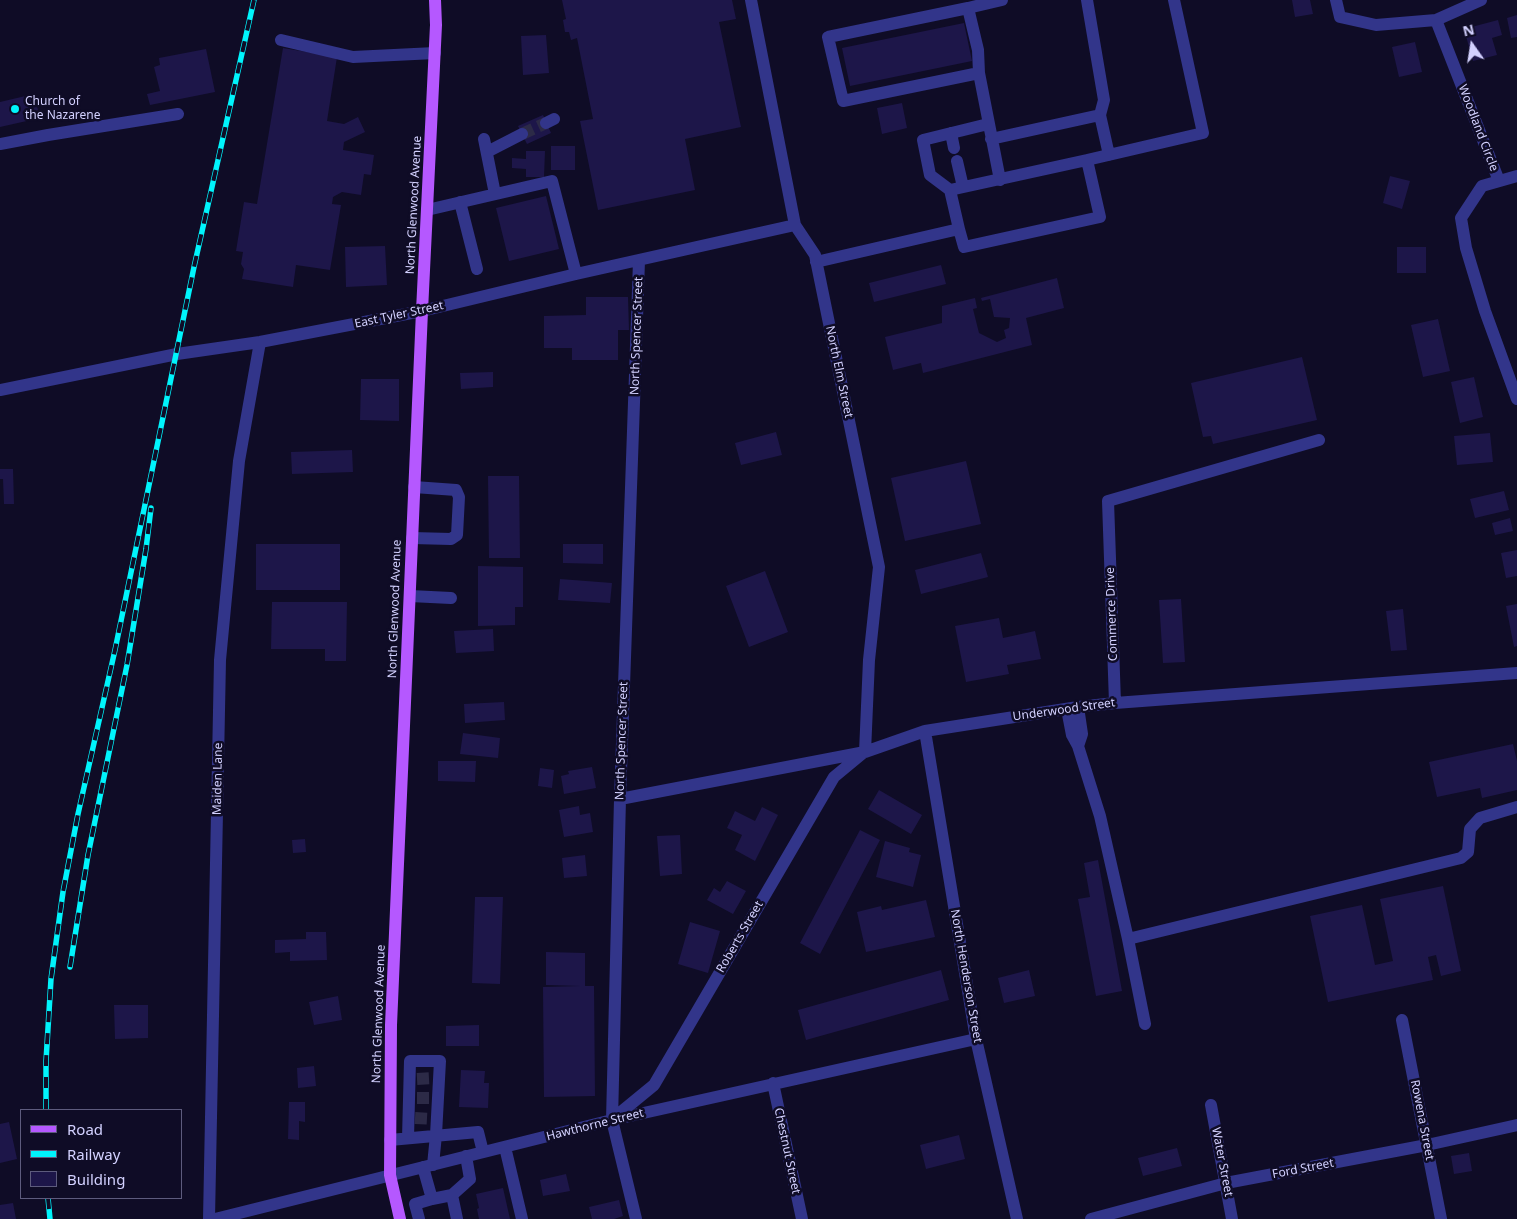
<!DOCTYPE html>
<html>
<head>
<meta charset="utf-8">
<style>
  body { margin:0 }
  #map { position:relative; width:1517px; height:1219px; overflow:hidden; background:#0f0c26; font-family:"Noto Sans",sans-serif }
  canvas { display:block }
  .legend { position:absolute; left:20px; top:1109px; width:162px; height:90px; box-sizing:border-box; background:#0f0c26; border:1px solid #5d5b7d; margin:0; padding:6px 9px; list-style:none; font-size:15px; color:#d3d1ff }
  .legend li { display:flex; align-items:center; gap:10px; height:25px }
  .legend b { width:25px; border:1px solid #5d5b7d }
  .north { position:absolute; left:1447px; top:20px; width:50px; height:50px; -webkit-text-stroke:4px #0f0c26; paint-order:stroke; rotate:347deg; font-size:14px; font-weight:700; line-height:20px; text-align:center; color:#d3d1ff }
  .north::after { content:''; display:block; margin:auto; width:18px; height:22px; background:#d3d1ff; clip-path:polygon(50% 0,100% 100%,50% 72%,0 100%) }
</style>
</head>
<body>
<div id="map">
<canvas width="1517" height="1219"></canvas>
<ul class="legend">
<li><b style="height:6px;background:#b558ff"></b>Road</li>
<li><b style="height:6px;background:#00f4fc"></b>Railway</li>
<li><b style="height:14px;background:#1d1649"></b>Building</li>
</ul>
<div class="north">N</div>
</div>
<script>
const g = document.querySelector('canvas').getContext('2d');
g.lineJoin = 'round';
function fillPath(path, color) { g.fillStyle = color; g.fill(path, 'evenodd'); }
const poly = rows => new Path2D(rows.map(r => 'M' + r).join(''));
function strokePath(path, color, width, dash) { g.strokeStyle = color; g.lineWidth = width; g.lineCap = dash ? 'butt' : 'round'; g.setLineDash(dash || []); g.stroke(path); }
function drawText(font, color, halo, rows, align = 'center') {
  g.font = font + ' "Noto Sans",sans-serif'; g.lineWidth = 5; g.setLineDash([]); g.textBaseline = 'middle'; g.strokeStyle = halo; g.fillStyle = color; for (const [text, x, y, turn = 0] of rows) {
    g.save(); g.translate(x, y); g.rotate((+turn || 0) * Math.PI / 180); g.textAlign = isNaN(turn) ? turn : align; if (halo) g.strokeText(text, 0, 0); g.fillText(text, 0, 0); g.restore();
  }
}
const building = poly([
  [562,0,732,0,736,19,719,22,741,127,685,139,695,190,598,210,580,121,593,119,577,38,571,40,569,32,565,32,563,20,566,19],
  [1292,0,1310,0,1313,14,1295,17],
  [1517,15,1517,37,1511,38,1507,18],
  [1498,20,1502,35,1492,38,1497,55,1473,61,1464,29],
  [964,23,972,61,850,86,842,48],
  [546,35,549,73,523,75,521,36],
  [1415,42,1422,72,1399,77,1392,47],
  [283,48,337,57,327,121,344,124,358,117,365,132,344,142,343,150,374,155,371,175,364,174,361,195,342,192,333,197,332,204,341,205,330,270,296,265,293,287,242,279,244,269,241,264,243,252,236,251,244,202,257,204],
  [206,49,215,92,150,105,147,94,160,91,154,67,160,65,159,58],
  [34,94,40,118,0,127,0,102],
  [902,103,907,128,882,134,877,108],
  [543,115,551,133,527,144,518,126],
  [551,146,575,146,575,170,551,170],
  [526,151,545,151,544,177,526,177,526,169,512,168,512,158,526,159],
  [1390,176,1410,181,1402,209,1383,203],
  [546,196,559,249,509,261,496,208],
  [385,246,387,285,346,287,345,247],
  [1397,247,1426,247,1426,273,1397,273],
  [941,265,946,284,874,302,869,283],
  [1057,278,1064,308,1026,318,1032,345,923,373,921,363,893,370,885,337,942,323,942,306,975,298,977,308,973,309,979,333,997,342,1006,338,1004,330,1009,328,1010,318,994,317,990,299,982,301,981,298],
  [586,297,628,297,629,330,618,330,618,360,572,360,572,348,544,348,544,316,586,315],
  [1438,319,1450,371,1423,377,1411,325],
  [1302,357,1317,420,1213,444,1211,436,1203,437,1191,383],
  [493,372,493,387,461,389,460,373],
  [1474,377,1483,417,1460,423,1451,382],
  [361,379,399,379,399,421,360,420],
  [776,432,782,455,741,465,735,443],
  [1490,433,1493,462,1457,465,1454,436],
  [352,450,353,472,292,474,291,452],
  [966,461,981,524,905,541,891,478],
  [0,469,13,469,14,504,4,504,3,479,0,479],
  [488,476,519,476,520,558,489,558],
  [1504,491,1509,510,1475,518,1470,499],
  [1510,518,1513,531,1495,535,1492,523],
  [256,544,340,544,340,590,256,590],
  [563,544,603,544,603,564,563,563],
  [1517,550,1517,576,1506,578,1501,553],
  [981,553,988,577,921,594,915,570],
  [478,566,523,567,523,607,515,607,515,625,478,626],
  [765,571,788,632,749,647,726,586],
  [560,579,612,583,610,603,558,600],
  [1181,599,1185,662,1163,663,1159,600],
  [272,602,347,602,346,661,325,661,325,649,271,649],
  [1517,604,1517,646,1514,647,1506,606],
  [1403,609,1407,650,1391,651,1386,611],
  [999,618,1003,638,1035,631,1041,659,1007,665,1009,674,966,682,955,626],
  [493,629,494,651,456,653,454,631],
  [504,702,505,720,465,723,464,704],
  [463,733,500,738,498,758,460,754],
  [1513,744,1517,761,1517,790,1482,798,1480,788,1437,797,1429,762],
  [438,761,476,761,475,782,438,781],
  [592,767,596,788,564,794,561,776,569,774,568,771],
  [540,768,554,770,552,788,538,786],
  [879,790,922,815,911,834,868,809],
  [579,806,580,815,590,813,593,832,564,837,559,810],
  [762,807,778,815,755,861,735,850,742,835,727,828,735,811,755,821],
  [860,830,880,840,820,954,800,943],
  [680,835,682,874,660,876,657,836],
  [305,839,306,852,293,853,292,840],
  [885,841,910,848,909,852,921,855,913,887,876,877],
  [585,855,587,876,564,878,562,858],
  [1098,860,1122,991,1096,996,1078,899,1090,897,1084,863],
  [727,881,746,891,733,914,707,900,714,888,720,892],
  [1443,886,1461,971,1441,976,1436,955,1428,957,1433,980,1328,1002,1310,916,1362,905,1375,965,1393,961,1380,899],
  [475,897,503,897,500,984,472,983],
  [926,900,935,937,866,952,857,912,881,906,882,910],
  [690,922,720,931,708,973,678,964],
  [306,932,326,932,327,960,290,961,290,952,275,953,275,940,306,939],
  [546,952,585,953,585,986,594,986,595,1096,544,1097,543,987,580,986,546,985],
  [941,970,949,1000,806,1040,798,1010],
  [1029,970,1035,996,1004,1003,998,978],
  [338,996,342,1020,314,1025,309,1002],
  [114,1005,148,1005,148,1038,115,1039],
  [479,1025,479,1046,446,1046,446,1026],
  [314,1066,316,1086,298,1088,297,1068],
  [461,1070,485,1071,484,1083,489,1083,488,1108,459,1107],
  [289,1102,305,1102,305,1122,299,1121,299,1140,288,1139],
  [9,1122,17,1159,0,1163,0,1124],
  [959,1135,965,1159,926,1169,920,1145],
  [1177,1148,1182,1166,1143,1176,1138,1158],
  [1469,1153,1472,1171,1454,1174,1451,1156],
  [566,1174,570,1191,543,1196,540,1180],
  [503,1188,510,1219,479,1219,477,1209,479,1208,476,1194],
  [619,1200,623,1216,614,1219,592,1219,589,1207],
  [13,1203,16,1219,0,1219,0,1205]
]);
const minorTunnel = poly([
  [522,134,546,123],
  [417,1079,435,1078],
  [417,1098,434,1098],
  [415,1118,434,1119]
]);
const minor = poly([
  [751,0,795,225,815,255,879,567,869,660,865,752],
  [1336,0,1340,17,1376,25,1436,20,1481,0],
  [968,8,1002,0],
  [1436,20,1499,181],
  [281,40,353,57,435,53],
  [979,73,843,101,828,37,968,8,978,50,979,73,1000,180],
  [1100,115,1109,155],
  [546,123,554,119],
  [951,133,954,148],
  [484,139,495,194],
  [991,139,1100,115,1104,100,1087,0],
  [0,144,48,135,178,114],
  [487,152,522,134],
  [1087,160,1203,133,1174,0],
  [957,161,963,187],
  [1517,176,1482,186,1461,218,1466,248,1485,311,1517,399],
  [950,190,930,175,923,140,988,124],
  [460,202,477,269],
  [427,210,552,181,576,274],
  [816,262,959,229,950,190,1087,160,1100,217,964,247,959,229],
  [0,390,177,354,260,342,422,311,576,274,795,225],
  [412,538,451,539,457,535,459,497,456,490,414,487],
  [410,596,451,598],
  [1115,703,1108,501,1319,440],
  [1067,709,1072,735,1078,746,1082,734,1078,707],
  [925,731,976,1039,1017,1219],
  [1078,746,1100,816,1128,939],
  [620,799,865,752,925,731,1078,707,1115,703,1517,673],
  [1402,1020,1441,1219],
  [1145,1024,1128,939,1461,858,1468,852,1470,829,1480,818,1517,807],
  [773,1083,802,1219],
  [1211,1105,1232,1219],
  [615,1117,654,1085,834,777,863,753],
  [408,1138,410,1061,440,1061,436,1135,433,1165],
  [390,1140,478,1132,483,1152],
  [505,1147,522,1219],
  [452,1195,470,1179,466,1156],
  [432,1199,452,1195,457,1219],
  [209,1219,220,660,239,461,260,342],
  [215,1219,612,1120,976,1039],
  [419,1219,415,1204,432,1199,423,1167],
  [636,1219,612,1120,620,799,639,261],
  [1091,1219,1226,1183,1427,1145,1517,1125]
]);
const major = poly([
  [400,1219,390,1175,391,1025,422,311,436,25,435,0]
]);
const rail = poly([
  [70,967,88,855,127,665,146,549,151,508],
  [46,1110,46,1061,51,979,63,892,78,814,115,650,194,267,254,0],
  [48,1198,50,1219]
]);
const markers = [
  [15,109,5,"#00f4fc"]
];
const poiNames = [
  ["Church of",25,102],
  ["the Nazarene",25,116]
];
const streetNames = [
  ["Woodland Circle",1478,128,69],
  ["North Glenwood Avenue",414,205,-87],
  ["East Tyler Street",399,315,-12],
  ["North Spencer Street",637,336,-88],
  ["North Elm Street",839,372,78],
  ["North Glenwood Avenue",395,609,-88],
  ["Commerce Drive",1112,614,-92],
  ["Underwood Street",1064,710,-8],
  ["North Spencer Street",622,741,-88],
  ["Maiden Lane",218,779,-89],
  ["Roberts Street",740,937,-60],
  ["North Henderson Street",966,976,80],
  ["North Glenwood Avenue",379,1014,-88],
  ["Rowena Street",1422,1120,79],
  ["Hawthorne Street",595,1125,-14],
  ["Chestnut Street",787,1151,78],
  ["Water Street",1222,1162,79],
  ["Ford Street",1303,1169,-11]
];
fillPath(building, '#1d1649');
strokePath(minorTunnel, '#2c2a47', 12, [12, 6]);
strokePath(minor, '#32358a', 12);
strokePath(major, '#b558ff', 12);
strokePath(rail, '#00f4fc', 5.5);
strokePath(rail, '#0f0c26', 4, [11]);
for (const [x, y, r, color] of markers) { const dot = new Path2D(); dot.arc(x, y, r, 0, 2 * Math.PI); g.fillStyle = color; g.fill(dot); strokePath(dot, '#0f0c26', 2); }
drawText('12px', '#d3d1ff', '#0f0c26', poiNames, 'left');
drawText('12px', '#d3d1ff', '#0f0c26', streetNames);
</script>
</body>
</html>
